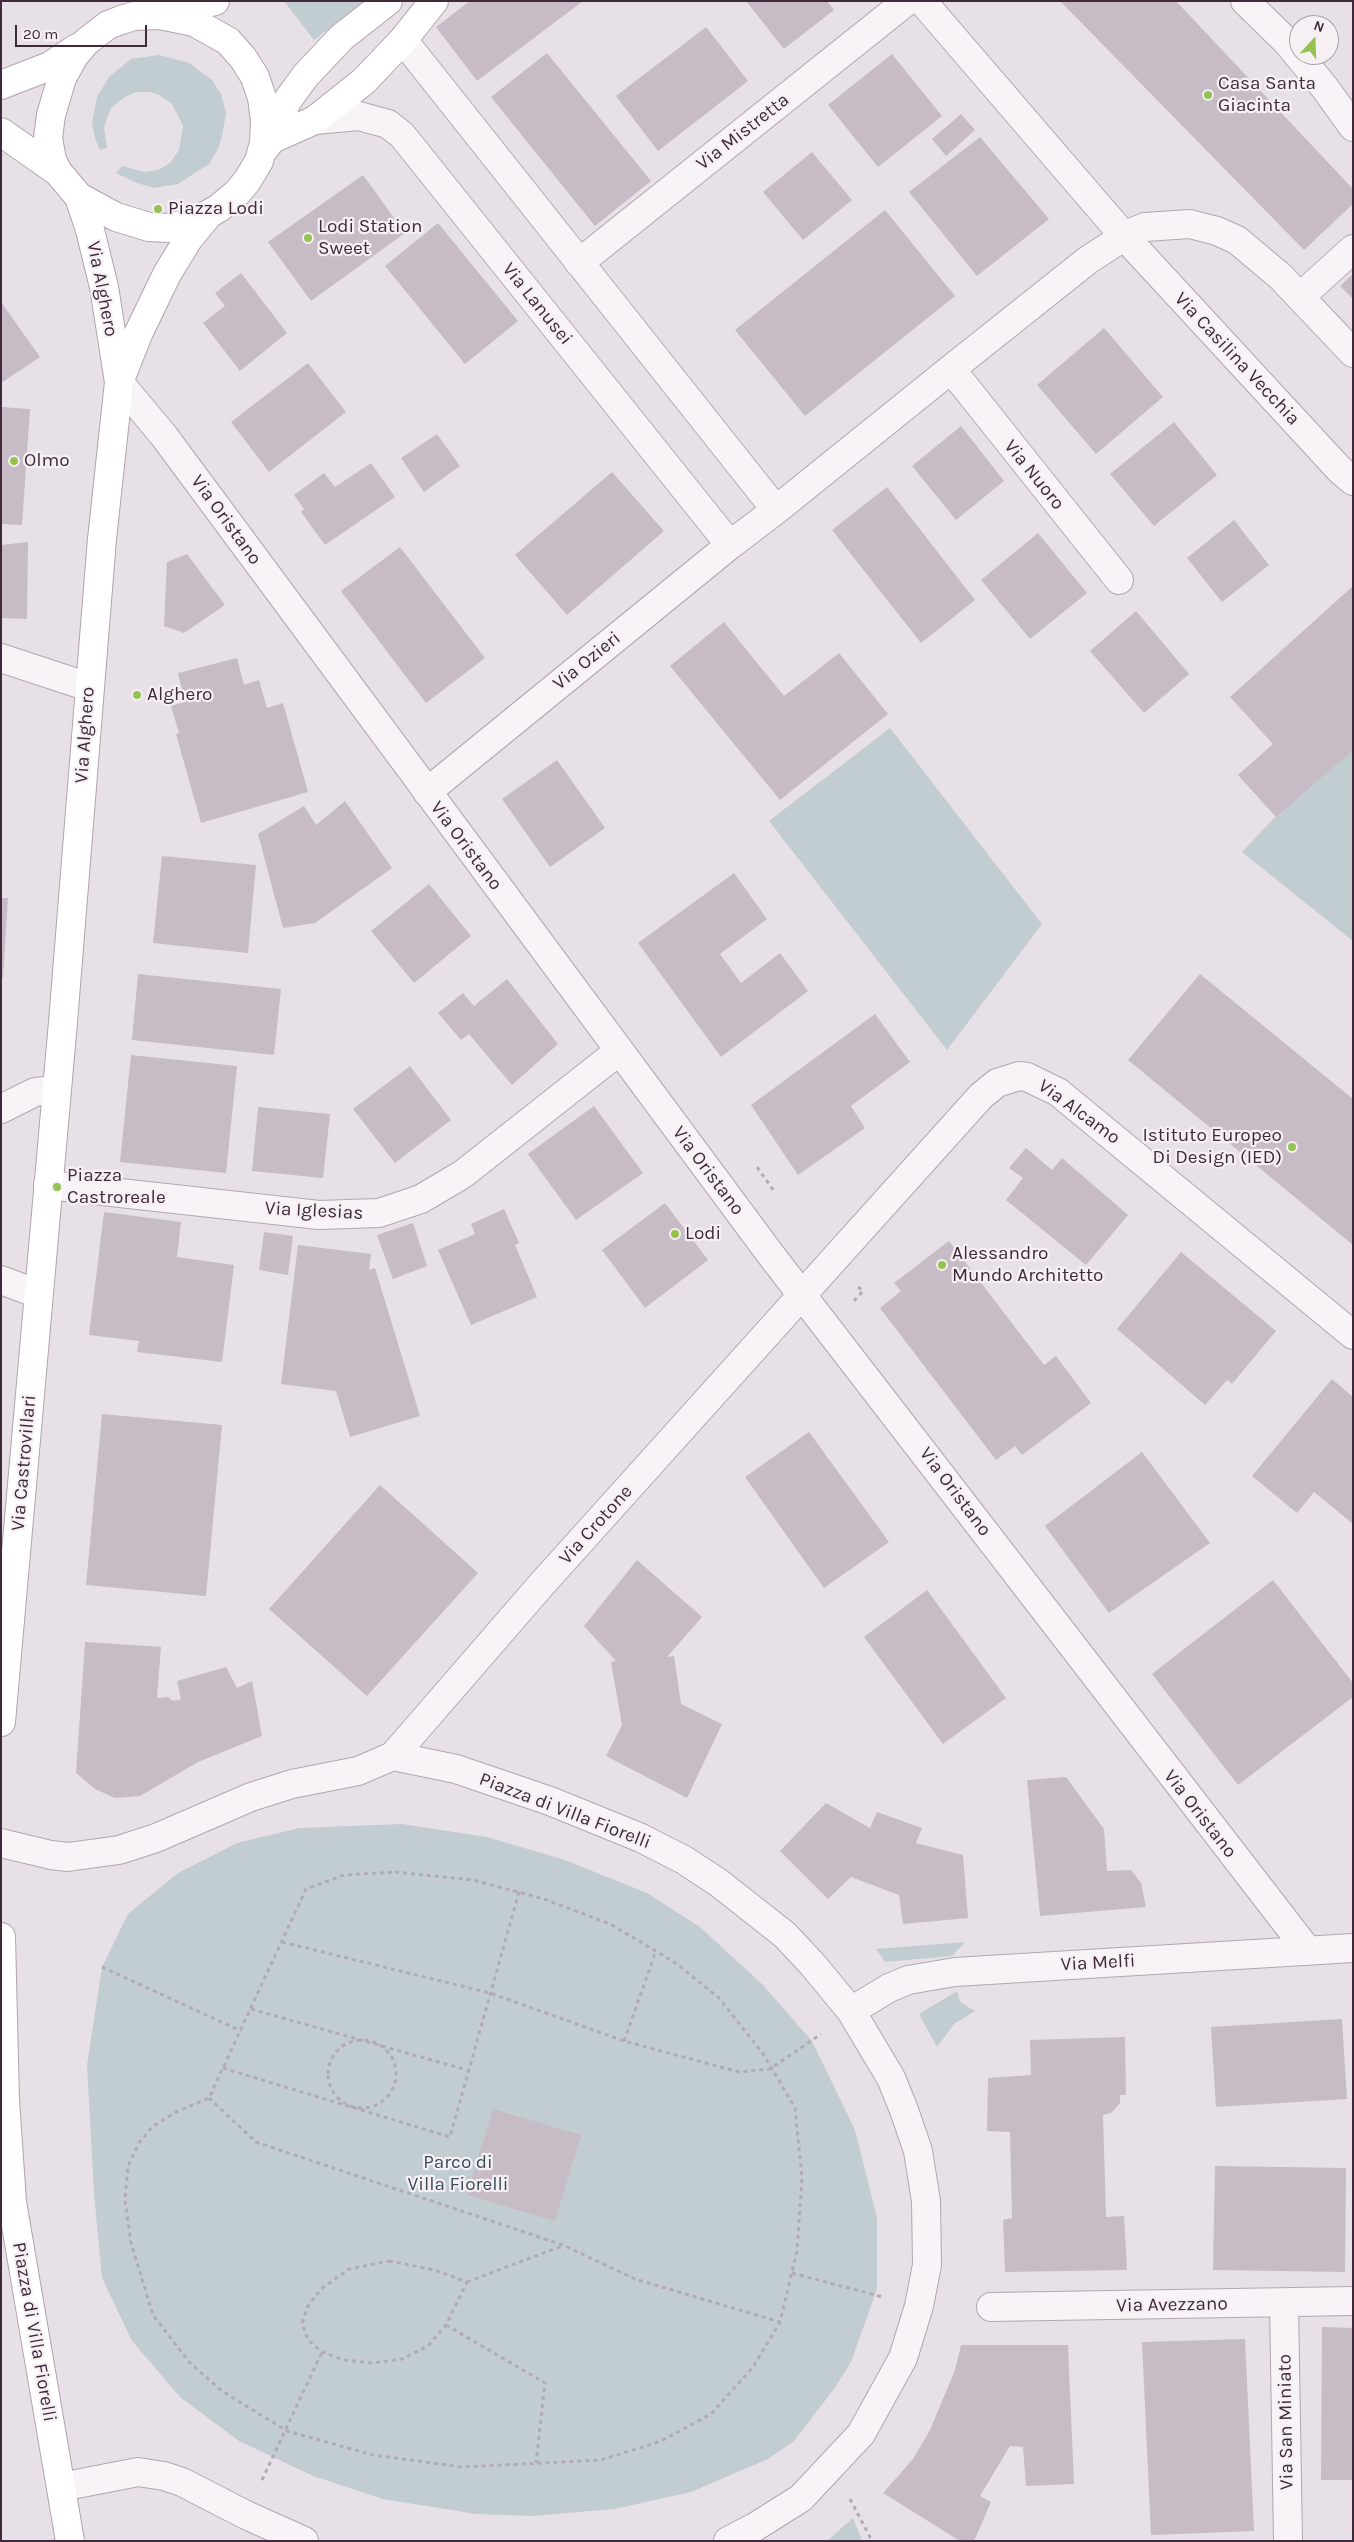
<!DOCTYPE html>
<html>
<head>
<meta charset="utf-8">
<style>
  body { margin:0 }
  #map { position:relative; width:1354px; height:2542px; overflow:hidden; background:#e8e0e7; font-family:Karla,sans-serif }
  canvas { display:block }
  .frame { position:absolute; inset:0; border:2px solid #3e2a3a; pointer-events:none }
  .north { position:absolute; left:1289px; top:15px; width:50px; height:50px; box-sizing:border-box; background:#f6f0f5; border:1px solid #aca1aa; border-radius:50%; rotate:20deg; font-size:14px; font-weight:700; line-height:20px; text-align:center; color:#3e2a3a }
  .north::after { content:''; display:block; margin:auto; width:18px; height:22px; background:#95c251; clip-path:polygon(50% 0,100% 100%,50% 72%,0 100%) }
  .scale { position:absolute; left:15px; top:25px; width:132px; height:22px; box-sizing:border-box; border:2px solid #3e2a3a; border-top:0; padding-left:6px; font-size:15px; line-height:18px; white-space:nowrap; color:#3e2a3a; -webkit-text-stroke:4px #f6f0f5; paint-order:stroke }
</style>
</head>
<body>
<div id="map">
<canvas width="1354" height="2542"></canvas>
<div class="frame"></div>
<div class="north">N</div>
<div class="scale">20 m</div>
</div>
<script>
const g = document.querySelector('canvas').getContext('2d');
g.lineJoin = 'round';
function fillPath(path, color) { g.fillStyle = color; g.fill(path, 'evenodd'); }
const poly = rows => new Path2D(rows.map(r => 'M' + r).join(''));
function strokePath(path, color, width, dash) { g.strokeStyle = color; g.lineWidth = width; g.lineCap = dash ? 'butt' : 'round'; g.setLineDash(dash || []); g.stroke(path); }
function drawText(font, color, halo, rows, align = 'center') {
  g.font = font + ' Karla,sans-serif'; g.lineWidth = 4.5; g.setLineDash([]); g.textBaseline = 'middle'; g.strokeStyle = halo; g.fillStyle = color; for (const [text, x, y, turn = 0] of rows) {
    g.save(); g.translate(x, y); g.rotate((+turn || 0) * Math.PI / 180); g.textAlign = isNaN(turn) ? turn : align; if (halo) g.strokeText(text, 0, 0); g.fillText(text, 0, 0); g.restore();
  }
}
const green = poly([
  [284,1,364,1,314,40],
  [159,55,189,63,212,80,221,94,226,113,222,136,218,149,209,164,178,184,154,188,137,183,116,173,122,166,145,172,158,170,170,163,179,150,183,126,172,104,159,95,149,92,136,92,125,97,112,107,107,118,104,128,107,148,100,150,95,138,92,123,97,97,109,77,131,59],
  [890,728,1042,924,947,1050,769,821],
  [1353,735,1353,941,1242,852],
  [402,1824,487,1837,565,1860,647,1893,700,1927,763,1985,812,2041,855,2130,877,2218,877,2289,851,2362,834,2389,794,2441,768,2459,691,2492,614,2509,532,2516,476,2514,383,2499,313,2476,239,2441,180,2397,132,2341,102,2278,94,2194,87,2065,102,1967,128,1914,178,1873,237,1843,299,1828],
  [965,1942,952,1956,885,1962,876,1949],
  [957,1991,960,2002,975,2011,954,2024,937,2047,919,2014],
  [853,2518,862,2541,827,2541]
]);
const building = poly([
  [470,1,583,1,477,81,436,27],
  [746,1,827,1,834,10,784,49],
  [1060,1,1176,1,1353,189,1353,204,1304,250],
  [706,27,748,81,658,151,616,96],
  [547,53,651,181,595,226,491,97],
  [892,54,942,116,878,167,828,105],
  [961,114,975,130,946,156,932,139],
  [980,137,1049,219,977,276,909,192],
  [812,152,852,200,803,240,763,192],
  [363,175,405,233,311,301,268,242],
  [885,210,955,296,805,416,735,330],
  [438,223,518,321,465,364,385,266],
  [241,273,287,333,240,371,203,323,225,306,215,293],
  [1353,274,1353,299,1340,286],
  [1,302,40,357,1,383],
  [1104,328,1163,397,1096,454,1037,385],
  [308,363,346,412,269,472,231,422],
  [1,407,30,409,22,525,1,524],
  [1174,422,1217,475,1154,526,1110,474],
  [961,426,1004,481,956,520,912,466],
  [437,434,460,466,424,492,401,458],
  [371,463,395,497,325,545,301,512,304,509,294,495,324,473,335,487],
  [612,472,664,531,567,615,515,555],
  [887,487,975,600,921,643,832,530],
  [1234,520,1269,565,1222,602,1187,558],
  [1038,533,1087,593,1030,639,981,580],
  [28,542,27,619,1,618,1,545],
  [400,547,485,658,426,703,341,591],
  [187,554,225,605,184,633,164,626,167,562],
  [1353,586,1353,750,1276,817,1238,775,1273,744,1230,697],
  [1136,611,1189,674,1144,713,1090,651],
  [724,622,784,696,839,653,888,714,780,800,670,666],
  [237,658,244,685,259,680,267,708,283,703,308,792,201,823,176,734,179,733,171,706,185,702,178,673],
  [557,760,605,828,550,867,502,799],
  [345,801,392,868,315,923,283,928,258,834,304,806,316,825],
  [162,856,256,865,248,953,153,943],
  [734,873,767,919,720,954,741,983,780,953,808,991,721,1057,638,943],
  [429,884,471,936,414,983,371,931],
  [1,898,8,898,3,978,1,978],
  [138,974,281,989,274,1055,132,1040],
  [1200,974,1353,1099,1353,1245,1128,1060],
  [507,979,558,1044,512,1085,469,1034,461,1040,438,1013,463,993,474,1006],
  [875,1014,910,1062,851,1106,865,1128,798,1175,751,1105],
  [131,1055,237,1066,226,1173,120,1162],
  [410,1066,451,1120,395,1163,353,1109],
  [594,1106,643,1173,576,1220,528,1154],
  [258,1107,330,1114,323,1178,252,1171],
  [1026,1148,1052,1170,1062,1158,1128,1215,1086,1265,1006,1200,1023,1178,1009,1168],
  [665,1203,708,1260,645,1308,602,1250],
  [504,1209,519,1243,515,1245,537,1297,471,1325,438,1250,475,1234,471,1224],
  [104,1212,181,1222,177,1257,234,1265,222,1362,137,1352,139,1341,89,1335],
  [413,1223,427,1266,393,1279,377,1235],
  [264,1232,293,1236,288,1275,259,1270],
  [949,1241,1044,1365,1056,1356,1091,1403,1022,1455,1015,1446,996,1460,880,1308,901,1291,894,1283],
  [298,1245,371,1254,369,1270,375,1268,420,1416,350,1437,336,1391,281,1384],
  [1181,1252,1276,1331,1232,1384,1227,1380,1205,1405,1117,1329],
  [1332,1379,1353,1397,1353,1524,1314,1492,1297,1513,1252,1476],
  [102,1414,222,1425,206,1596,86,1585],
  [809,1432,889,1542,824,1588,745,1477],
  [1142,1452,1210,1543,1109,1613,1045,1526],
  [380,1485,478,1573,367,1696,269,1609],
  [637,1560,702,1617,667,1657,674,1656,681,1704,722,1724,687,1798,606,1756,622,1725,611,1662,616,1661,584,1626],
  [1273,1580,1353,1683,1353,1697,1238,1785,1152,1674],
  [927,1590,1006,1698,943,1744,864,1637],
  [85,1642,161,1647,157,1698,168,1697,173,1701,181,1699,177,1681,226,1667,237,1688,252,1681,262,1736,198,1762,140,1796,115,1798,95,1789,76,1773],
  [1066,1777,1104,1829,1107,1871,1131,1870,1141,1883,1146,1907,1040,1916,1027,1780],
  [826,1803,870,1828,877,1812,922,1828,916,1843,963,1855,968,1918,903,1924,899,1895,851,1877,828,1899,780,1851],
  [1342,2019,1347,2099,1216,2107,1211,2027],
  [1125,2037,1126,2095,1120,2095,1120,2103,1111,2113,1103,2115,1106,2217,1124,2216,1127,2270,1005,2272,1003,2220,1012,2218,1010,2132,987,2131,988,2078,1031,2075,1030,2040],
  [493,2109,581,2135,555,2221,467,2195],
  [1215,2166,1346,2168,1345,2272,1213,2270],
  [1322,2327,1353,2328,1353,2480,1321,2480],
  [1245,2339,1254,2531,1151,2535,1142,2342],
  [961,2345,1068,2345,1074,2484,1026,2486,1023,2447,1010,2446,980,2496,991,2502,974,2541,960,2541,883,2493,913,2459,930,2430,955,2370]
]);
const path = poly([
  [757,1167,774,1191],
  [854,1301,863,1291,858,1287],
  [395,1872,473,1880,544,1899,610,1924,656,1951,677,1964,719,1998,764,2055,795,2108,802,2178,797,2251,780,2322,753,2367,711,2414,661,2441,601,2460,462,2467,373,2455,287,2431,222,2391,190,2363,153,2315,131,2243,125,2200,128,2166,139,2143,152,2127,176,2112,209,2098,306,1889,344,1875,395,1872],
  [282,1942,490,1993,624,2041,739,2072,770,2069,821,2034],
  [102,1967,241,2031],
  [251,2009,467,2070],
  '328 2074a34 34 0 1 1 68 0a34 34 0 1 1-68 0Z',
  [624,2041,656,1951],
  [223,2068,450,2137,519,1892],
  [209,2098,256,2142,563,2245,635,2279,780,2322],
  [389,2261,435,2270,467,2282,446,2325,428,2346,402,2359,373,2363,344,2360,322,2352,308,2340,302,2323,308,2306,321,2289,349,2269,389,2261],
  [792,2273,883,2297],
  [467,2282,562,2246],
  [446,2325,545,2383,536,2463],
  [262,2480,322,2352],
  [850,2499,872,2541]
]);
const minor = poly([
  [922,1,1124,236,1340,470,1353,481],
  [1245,1,1287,42,1325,88,1353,127],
  [403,40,776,510],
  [315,120,359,116,388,124,402,135,730,545],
  [579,263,907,1],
  [1300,297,1353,249],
  [951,369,1119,580],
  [119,382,164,436,771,1255,1308,1951],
  [1,658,89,687],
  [427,792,730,545,776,510,951,369,1088,260,1128,234,1145,227,1190,224,1217,231,1237,240,1281,277,1353,353],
  [1,1109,35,1092,57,1089],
  [48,1185,319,1215,379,1213,421,1199,463,1174,619,1051],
  [1,1280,38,1294],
  [393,1756,542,1584,981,1096,997,1083,1019,1076,1027,1077,1058,1092,1353,1335],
  [1,1843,51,1855,68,1857,119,1850,156,1838,251,1797,292,1784,358,1771,393,1756,456,1769,550,1801,641,1838,684,1860,719,1883,785,1935,813,1965,851,2011,891,2078,904,2110,918,2151,926,2201,927,2265,919,2306,903,2358,861,2434,801,2498,755,2527,728,2541],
  [851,2011,889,1988,908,1980,955,1972,1353,1948],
  [1284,2303,1288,2541],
  [991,2307,1353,2301],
  [61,2487,138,2472,164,2476,182,2482,246,2515,304,2541]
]);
const major = poly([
  [168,12,215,1],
  [160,15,194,22,228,41,243,58,255,77,262,98,265,121,264,143,259,161,247,181,237,193,219,208,195,222,168,228,149,227,116,217,79,197,58,172,52,160,48,138,51,115,62,78,74,56,86,42,108,25,121,20,134,16,160,15],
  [1,85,50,66,77,48],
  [1,132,58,172],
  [272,139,287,101,306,75,342,37,388,1],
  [262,152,272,139,315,120,364,81,403,40,434,1],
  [79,197,90,230,104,287,119,382],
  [1,1722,63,1022,102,539,119,382,139,332,167,274,189,238,208,215],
  [1,1937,5,2100,12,2202,70,2541]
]);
const markers = [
  [1208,95,5,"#95c251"],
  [158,209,5,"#95c251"],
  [308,238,5,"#95c251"],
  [14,461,5,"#95c251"],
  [137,695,5,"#95c251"],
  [1292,1147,5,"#95c251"],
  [57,1187,5,"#95c251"],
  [675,1234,5,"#95c251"],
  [942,1265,5,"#95c251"]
];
const poiNames = [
  ["Casa Santa",1218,84],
  ["Giacinta",1218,106],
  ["Piazza Lodi",168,209],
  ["Lodi Station",318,227],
  ["Sweet",318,249],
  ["Olmo",24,461],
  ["Alghero",147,695],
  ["Istituto Europeo",1282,1136,"right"],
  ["Di Design (IED)",1282,1158,"right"],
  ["Piazza",67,1176],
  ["Castroreale",67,1198],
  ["Lodi",685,1234],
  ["Alessandro",952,1254],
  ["Mundo Architetto",952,1276]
];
const streetNames = [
  ["Via Mistretta",743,132,-38],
  ["Via Alghero",102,289,79],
  ["Via Lanusei",537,304,51],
  ["Via Casilina Vecchia",1237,359,47],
  ["Via Nuoro",1034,475,51],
  ["Via Oristano",226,520,54],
  ["Via Ozieri",587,661,-39],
  ["Via Alghero",85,735,-86],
  ["Via Oristano",466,846,53],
  ["Via Alcamo",1079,1112,36],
  ["Via Oristano",708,1171,53],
  ["Via Iglesias",314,1211,3],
  ["Via Castrovillari",24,1463,-85],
  ["Via Oristano",955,1492,53],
  ["Via Crotone",596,1525,-48],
  ["Piazza di Villa Fiorelli",565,1811,21],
  ["Via Oristano",1200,1814,52],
  ["Via Melfi",1098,1963,-3],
  ["Via Avezzano",1172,2305,-1],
  ["Piazza di Villa Fiorelli",34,2332,80],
  ["Via San Miniato",1286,2422,-91]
];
const parkNames = [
  ["Parco di",458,2163],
  ["Villa Fiorelli",458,2185]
];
fillPath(green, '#c2cdd1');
fillPath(building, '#c7bbc5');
strokePath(minor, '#b2a6b0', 30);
strokePath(major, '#b3a1b0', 30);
strokePath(path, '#b4abb2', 3, [4, 4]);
strokePath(minor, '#f7f3f6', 28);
strokePath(major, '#fff', 28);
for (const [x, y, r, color] of markers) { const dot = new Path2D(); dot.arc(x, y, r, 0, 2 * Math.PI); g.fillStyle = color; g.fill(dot); strokePath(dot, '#f6f0f5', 2); }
drawText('19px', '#3e2a3a', '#f6f0f5', poiNames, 'left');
drawText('19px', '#3e2a3a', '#f6f0f5', streetNames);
drawText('19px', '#394d58', '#f6f0f5', parkNames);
</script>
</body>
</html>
